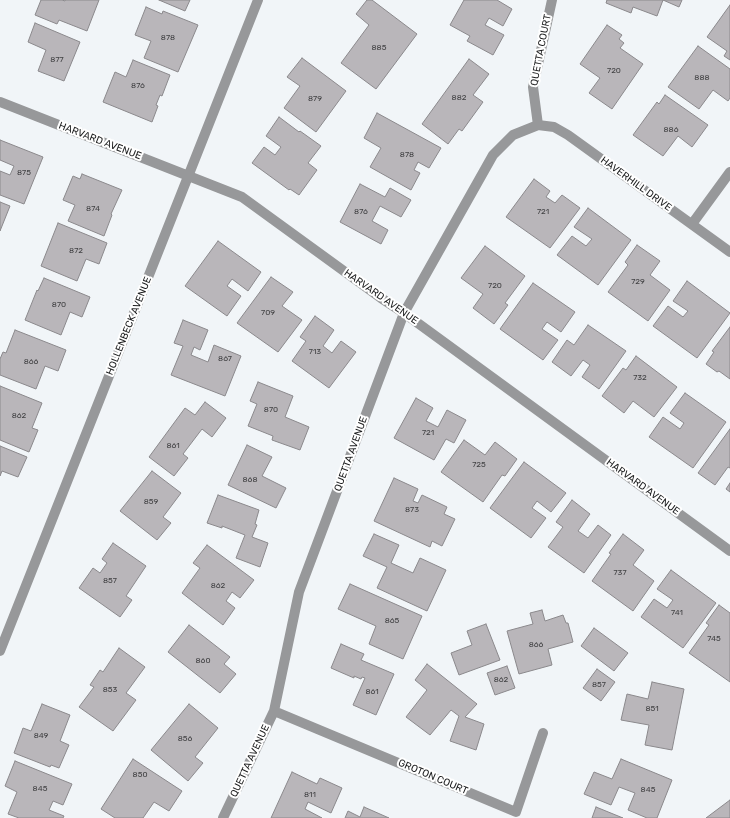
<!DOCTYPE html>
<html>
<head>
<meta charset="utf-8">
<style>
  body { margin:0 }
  canvas { display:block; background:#f1f5f8 }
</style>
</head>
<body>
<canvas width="730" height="818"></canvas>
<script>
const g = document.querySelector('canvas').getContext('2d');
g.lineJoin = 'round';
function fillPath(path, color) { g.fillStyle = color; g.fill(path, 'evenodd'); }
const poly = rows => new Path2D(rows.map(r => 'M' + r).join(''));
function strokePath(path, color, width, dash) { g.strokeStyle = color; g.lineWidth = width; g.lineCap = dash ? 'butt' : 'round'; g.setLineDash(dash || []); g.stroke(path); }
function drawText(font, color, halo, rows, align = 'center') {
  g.font = font + ' Rubik,sans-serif'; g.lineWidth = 4; g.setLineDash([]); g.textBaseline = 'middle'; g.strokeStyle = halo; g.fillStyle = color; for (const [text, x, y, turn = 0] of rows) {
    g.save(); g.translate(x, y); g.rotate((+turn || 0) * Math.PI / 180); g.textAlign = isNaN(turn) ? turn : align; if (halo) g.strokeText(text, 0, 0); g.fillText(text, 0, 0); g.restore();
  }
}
const building = poly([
  [41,0,62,0,65,1,65,0,99,0,87,31,59,20,57,24,35,15,41,0],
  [159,0,190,0,185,11,159,0],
  [367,0,372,0,417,34,376,89,341,63,369,25,356,14,367,0],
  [464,0,497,0,512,9,503,26,489,18,485,25,504,35,493,55,467,41,470,36,450,25,464,0],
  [607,0,682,0,679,7,663,0,657,16,633,7,631,13,606,3,607,0],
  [730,5,730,60,724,56,727,51,707,37,730,5],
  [146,7,162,14,163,11,198,25,178,72,144,58,151,41,135,35,146,7],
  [35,23,80,42,64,81,38,71,46,50,28,42,35,23],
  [607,25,622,35,619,39,624,43,620,48,643,64,612,109,589,93,600,78,580,64,607,25],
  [698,46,730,69,730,98,728,101,713,90,699,109,668,87,698,46],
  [302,58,346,91,316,132,284,108,300,86,287,77,302,58],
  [469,59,489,74,473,95,483,102,462,131,459,129,448,144,422,124,469,59],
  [133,60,170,75,162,96,160,95,156,105,158,106,152,122,103,102,115,72,126,77,133,60],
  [665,95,708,125,692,147,678,136,663,156,633,135,657,102,659,104,665,95],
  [377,113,441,148,429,168,418,162,414,170,420,173,411,190,370,167,381,148,364,138,377,113],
  [279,117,299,132,300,131,321,146,308,163,317,170,299,195,290,189,289,190,252,163,264,147,275,155,281,147,266,136,279,117],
  [0,140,43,157,24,204,0,195,0,171,10,175,14,166,0,160,0,140],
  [82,174,122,190,111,214,112,215,104,236,68,221,75,205,63,200,73,176,80,179,82,174],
  [534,179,550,191,546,197,555,203,562,195,580,208,550,248,506,217,534,179],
  [360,184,385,197,390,188,411,200,401,217,380,206,372,221,388,230,381,244,340,222,360,184],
  [0,202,10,206,0,231,0,202],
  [588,208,631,240,598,285,557,255,572,236,586,246,592,239,574,227,588,208],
  [58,223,107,243,99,264,86,259,77,281,41,266,58,223],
  [218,241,261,272,248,291,232,279,227,286,241,296,227,316,185,286,218,241],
  [637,245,660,261,650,275,670,290,648,321,608,292,628,265,625,262,637,245],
  [485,246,525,276,505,303,508,305,494,324,473,308,483,294,461,278,485,246],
  [271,277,293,292,282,306,302,320,278,352,237,323,271,277],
  [44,278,90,297,82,317,70,312,61,335,25,320,37,290,38,291,44,278],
  [687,281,730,313,697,358,653,326,668,306,683,317,688,311,673,301,687,281],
  [533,283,575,312,561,332,547,322,542,329,558,340,543,360,500,329,533,283],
  [315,316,334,330,323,346,332,353,341,341,356,352,329,388,292,361,306,341,300,337,315,316],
  [183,320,208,330,200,350,194,347,191,355,208,362,214,345,241,356,225,396,171,375,183,346,174,343,183,320],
  [588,325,626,351,599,389,582,377,590,365,583,360,571,376,552,362,567,340,574,345,588,325],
  [730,327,730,379,719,371,717,372,706,364,714,352,712,351,730,327],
  [15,330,66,350,58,371,45,366,36,389,0,375,0,359,3,352,6,353,15,330],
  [636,356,677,387,654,417,633,401,624,413,602,396,623,368,626,370,636,356],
  [258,382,293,396,285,417,309,427,300,450,272,440,273,436,248,426,257,404,250,401,258,382],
  [0,386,42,403,32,428,38,430,29,452,0,440,0,386],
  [685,393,726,422,693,468,649,437,663,417,680,429,684,423,670,413,685,393],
  [416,398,433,408,426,421,438,427,447,410,466,420,454,443,446,439,434,460,394,438,416,398],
  [205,402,226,418,212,437,202,429,183,454,188,458,174,476,149,457,185,408,195,415,205,402],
  [730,429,730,468,728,467,715,485,698,473,730,429],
  [464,440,485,455,495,442,517,459,505,476,502,475,483,502,441,472,464,440],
  [247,445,272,457,262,476,286,488,276,508,228,485,247,445],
  [0,446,27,457,18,477,2,471,0,476,0,446],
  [524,462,566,493,551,512,537,501,532,508,546,518,531,538,490,508,524,462],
  [152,471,181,493,163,517,171,523,157,540,120,511,152,471],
  [394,478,418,489,413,501,418,503,422,495,447,507,444,514,455,519,442,546,432,541,430,547,374,521,394,478],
  [730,483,730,492,726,489,730,483],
  [218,495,259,510,255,524,257,525,252,537,268,543,260,567,236,558,245,535,222,526,222,528,207,523,218,495],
  [572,500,590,514,578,531,588,538,598,525,611,535,584,573,548,547,563,527,556,522,572,500],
  [374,534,399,545,391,563,413,573,420,558,446,570,427,611,377,588,387,567,363,556,374,534],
  [623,534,644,550,633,565,654,581,633,611,592,581,611,554,609,553,623,534],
  [113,543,146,566,126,596,132,600,120,617,79,588,93,568,100,573,107,563,102,559,113,543],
  [207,545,254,580,240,598,232,592,226,601,235,608,223,625,182,593,200,568,193,563,207,545],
  [671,570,716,603,683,648,641,617,654,599,667,608,673,600,657,589,671,570],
  [350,584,422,616,403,659,369,644,376,626,338,609,350,584],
  [719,605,730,613,730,682,689,653,709,625,706,623,719,605],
  [542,610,545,621,563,615,566,623,568,623,573,642,548,649,552,665,519,674,507,631,533,624,530,613,542,610],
  [486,624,500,660,459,675,451,653,472,645,467,631,486,624],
  [189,625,230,657,224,664,236,674,220,693,168,652,189,625],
  [594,628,628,653,614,671,581,646,594,628],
  [341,644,364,654,361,660,394,674,376,715,353,705,365,678,362,677,361,679,354,676,354,678,331,668,341,644],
  [119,648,145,667,126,693,136,700,113,731,79,707,94,687,90,685,100,670,103,672,119,648],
  [427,664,477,704,465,717,484,724,476,750,450,741,459,716,451,710,430,735,406,717,427,690,415,680,427,664],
  [507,666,515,688,495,695,487,673,507,666],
  [597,669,615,682,601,701,583,688,597,669],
  [652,682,684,689,672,750,645,745,649,725,621,720,627,694,648,699,652,682],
  [42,704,70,715,60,741,69,745,59,768,51,765,50,767,14,753,23,728,31,731,42,704],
  [189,704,218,728,195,757,203,763,188,781,151,750,189,704],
  [133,759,182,791,169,811,154,802,143,818,115,818,101,809,133,759],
  [621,759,672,780,657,818,647,818,628,810,635,793,619,787,611,805,584,794,594,772,612,779,621,759],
  [15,761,72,784,63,805,53,801,49,810,64,816,63,818,19,818,8,814,17,792,5,786,15,761],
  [292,772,317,784,320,778,342,788,331,813,308,802,305,809,322,818,271,818,292,772],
  [730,800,730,818,706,818,730,800],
  [364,807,389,818,345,818,348,811,360,817,364,807],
  [596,807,623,818,592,818,596,807]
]);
const minor = poly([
  [0,102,242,197,381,298,404,313,730,551],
  [538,125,554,127,568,135,730,252],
  [538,125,533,87,552,0],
  [692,224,730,172],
  [0,651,258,0],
  [274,711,516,812,543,733],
  [223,818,274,711,299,592,404,313,493,155,513,135,538,125]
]);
const numberNames = [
  ["878",168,38],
  ["885",379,48],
  ["877",57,60],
  ["720",614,71],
  ["888",702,78],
  ["876",138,86],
  ["882",459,98],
  ["879",315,99],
  ["886",671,130],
  ["878",407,155],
  ["875",24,173],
  ["874",93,209],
  ["876",361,212],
  ["721",543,212],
  ["872",76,251],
  ["729",638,282],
  ["720",495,286],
  ["870",59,305],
  ["709",268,313],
  ["713",315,352],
  ["867",225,359],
  ["866",31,362],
  ["732",640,378],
  ["870",271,410],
  ["862",19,416],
  ["721",428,433],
  ["861",173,446],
  ["725",479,465],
  ["868",250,480],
  ["859",151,502],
  ["873",412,510],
  ["737",620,573],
  ["857",110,581],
  ["862",218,586],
  ["741",677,613],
  ["865",392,621],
  ["745",714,639],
  ["866",536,645],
  ["860",203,661],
  ["862",501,680],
  ["857",599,685],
  ["853",110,690],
  ["861",372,692],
  ["851",652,709],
  ["849",41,736],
  ["856",185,739],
  ["850",140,775],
  ["845",40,789],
  ["845",648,790],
  ["811",310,795]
];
const streetNames = [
  ["QUETTA COURT",541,50,-79],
  ["HARVARD AVENUE",100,141,21],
  ["HAVERHILL DRIVE",636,184,36],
  ["HARVARD AVENUE",381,297,35],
  ["HOLLENBECK AVENUE",129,326,-68],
  ["QUETTA AVENUE",351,454,-70],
  ["HARVARD AVENUE",643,487,36],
  ["QUETTA AVENUE",250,761,-65],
  ["GROTON COURT",433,777,23]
];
fillPath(building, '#b9b6ba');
strokePath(building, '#8b898c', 1);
strokePath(minor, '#97989a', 10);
drawText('8px', '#424244', null, numberNames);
drawText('10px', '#1a1b1c', '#fff', streetNames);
</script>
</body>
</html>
